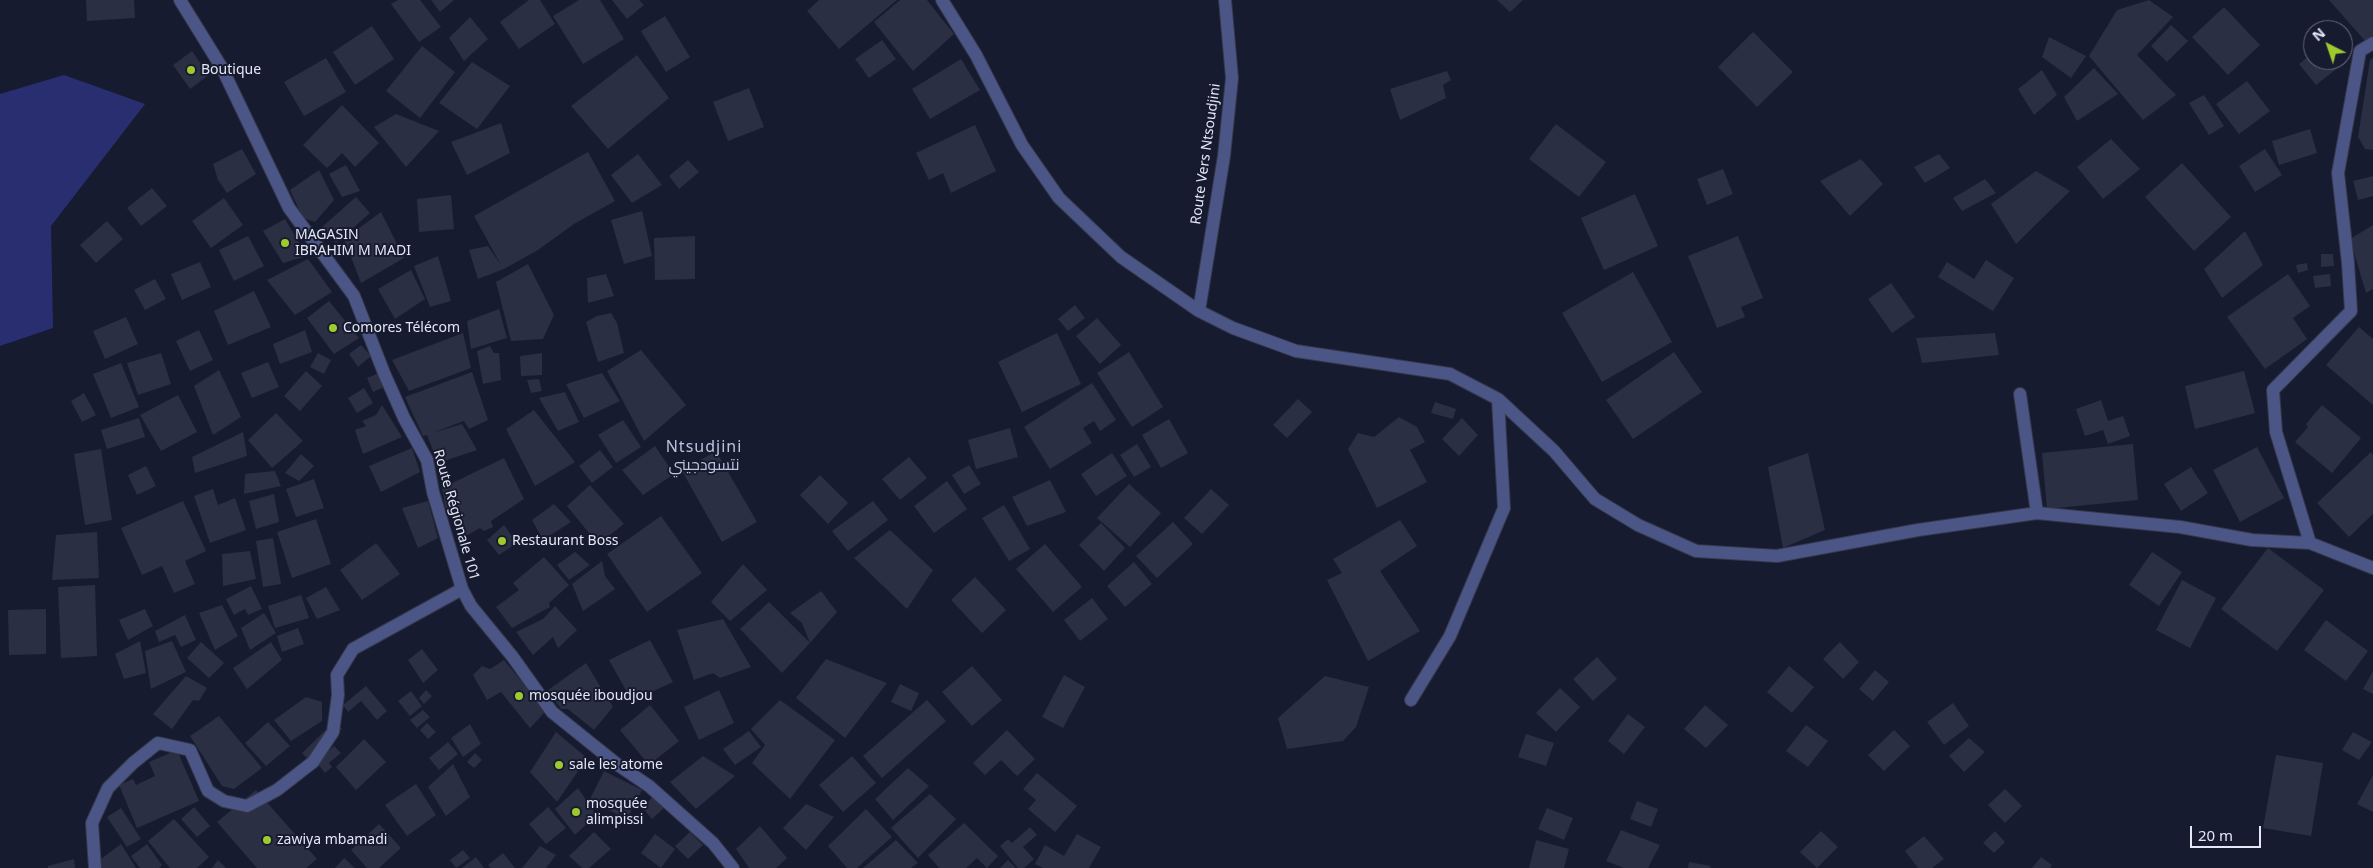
<!DOCTYPE html>
<html>
<head>
<meta charset="utf-8">
<style>
  body { margin:0 }
  #map { position:relative; width:2373px; height:868px; overflow:hidden; background:#171b2f; font-family:"Noto Sans",sans-serif }
  canvas { display:block }
  .north { position:absolute; left:2303px; top:20px; width:50px; height:50px; box-sizing:border-box; background:#171b2f; border:1px solid #696d7f; border-radius:50%; rotate:319deg; font-size:14px; font-weight:700; line-height:20px; text-align:center; color:#e4e7f6 }
  .north::after { content:''; display:block; margin:auto; width:18px; height:22px; background:#9fca2d; clip-path:polygon(50% 0,100% 100%,50% 72%,0 100%) }
  .scale { position:absolute; left:2190px; top:826px; width:71px; height:22px; box-sizing:border-box; border:2px solid #e4e7f6; border-top:0; padding-left:6px; font-size:15px; line-height:18px; white-space:nowrap; color:#e4e7f6; -webkit-text-stroke:4px #171b2f; paint-order:stroke }
</style>
</head>
<body>
<div id="map">
<canvas width="2373" height="868"></canvas>
<div class="north">N</div>
<div class="scale">20 m</div>
</div>
<script>
const g = document.querySelector('canvas').getContext('2d');
g.lineJoin = 'round';
function fillPath(path, color) { g.fillStyle = color; g.fill(path, 'evenodd'); }
const poly = rows => new Path2D(rows.map(r => 'M' + r).join(''));
function strokePath(path, color, width, dash) { g.strokeStyle = color; g.lineWidth = width; g.lineCap = dash ? 'butt' : 'round'; g.setLineDash(dash || []); g.stroke(path); }
function drawText(font, color, halo, rows, align = 'center') {
  g.font = font + ' "Noto Sans",Cairo,sans-serif'; g.lineWidth = 4; g.setLineDash([]); g.textBaseline = 'middle'; g.strokeStyle = halo; g.fillStyle = color; for (const [text, x, y, turn = 0] of rows) {
    g.save(); g.translate(x, y); g.rotate((+turn || 0) * Math.PI / 180); g.textAlign = isNaN(turn) ? turn : align; if (halo) g.strokeText(text, 0, 0); g.fillText(text, 0, 0); g.restore();
  }
}
const green = poly([
  [64,75,145,104,51,226,53,328,0,346,0,94]
]);
const building = poly([
  [86,0,134,0,135,18,87,21],
  [398,0,420,0,441,27,419,42,391,4],
  [431,0,454,0,440,12],
  [529,0,540,0,555,24,519,49,500,22],
  [579,0,600,0,624,39,583,64,553,16],
  [612,0,639,0,644,5,627,19],
  [819,0,897,0,839,49,807,11],
  [900,0,927,0,954,34,913,71,874,22],
  [1497,0,1523,0,1510,12],
  [2149,0,2173,17,2137,55,2176,95,2143,120,2089,56,2117,10],
  [2329,0,2373,0,2373,36,2366,42],
  [2224,7,2260,45,2228,75,2192,37],
  [665,16,690,57,666,72,641,31],
  [470,17,488,39,464,61,449,38],
  [2171,25,2188,41,2167,62,2151,46],
  [372,26,394,59,355,85,333,52],
  [1753,32,1793,72,1757,107,1718,67],
  [2049,37,2086,56,2071,78,2042,57],
  [882,40,896,59,869,78,855,59],
  [422,46,455,72,420,118,386,91],
  [192,51,209,75,190,89,173,65],
  [2313,53,2313,60,2334,60,2339,67,2316,85,2299,64],
  [637,55,669,98,608,149,571,106],
  [326,58,346,92,304,116,284,82],
  [2373,58,2373,150,2365,149,2358,137,2370,60],
  [961,59,980,90,930,119,912,89],
  [472,62,510,86,477,129,439,103],
  [2094,68,2118,94,2077,121,2064,97],
  [2042,70,2057,95,2034,115,2018,89],
  [1447,71,1451,80,1443,85,1446,98,1400,120,1390,89],
  [2247,81,2270,111,2239,134,2216,104],
  [749,88,764,127,728,141,713,102],
  [2204,95,2224,126,2209,135,2189,103],
  [342,105,379,143,355,167,342,153,327,168,303,145],
  [396,114,439,131,406,167,374,127],
  [501,123,510,153,467,175,451,142],
  [1556,124,1606,162,1579,197,1529,159],
  [975,125,996,171,951,193,943,173,929,180,916,153],
  [2310,129,2317,153,2279,165,2272,141],
  [2111,139,2140,169,2103,199,2077,167],
  [242,149,256,174,227,193,218,180,213,164],
  [2265,149,2282,175,2255,192,2239,166],
  [588,152,615,201,574,224,538,250,504,269,478,279,469,250,488,246,501,265,474,216],
  [638,154,662,185,632,203,611,175],
  [1939,154,1950,168,1925,183,1914,167],
  [1861,159,1883,184,1850,216,1820,181],
  [688,160,699,172,679,189,669,176],
  [2182,163,2231,217,2194,251,2145,197],
  [346,165,360,191,342,197,329,174],
  [1723,169,1733,194,1707,205,1697,179],
  [319,170,334,200,315,222,303,218,290,190],
  [2036,171,2070,191,2016,244,1991,204],
  [2373,176,2373,196,2358,200,2353,181],
  [1985,179,1996,193,1962,211,1953,198],
  [152,188,167,206,141,226,127,208],
  [1635,194,1658,246,1604,270,1581,218],
  [451,195,454,229,419,232,417,199],
  [356,197,370,213,336,243,322,227],
  [224,198,243,225,211,248,192,221],
  [642,211,652,256,624,264,611,220],
  [381,212,404,258,361,283,344,239],
  [285,219,307,256,283,263,263,231],
  [107,221,123,239,96,263,80,245],
  [2373,225,2373,289,2366,293,2350,239],
  [2245,231,2263,265,2222,298,2204,269],
  [248,236,264,266,234,281,219,250],
  [695,236,695,279,655,280,654,238],
  [1738,236,1763,298,1741,307,1745,317,1717,328,1688,256],
  [2321,254,2333,254,2334,266,2321,267],
  [438,256,451,301,430,307,414,266],
  [308,259,332,292,295,315,267,280],
  [1986,260,2014,278,1993,311,1938,277,1947,262,1974,279],
  [200,262,211,287,182,300,171,274],
  [2307,263,2308,270,2298,273,2296,265],
  [528,264,554,315,543,339,511,341,496,282],
  [411,270,425,299,395,319,378,289],
  [1633,272,1672,342,1602,382,1562,313],
  [606,274,614,296,588,303,587,278],
  [2288,274,2310,306,2293,318,2307,339,2265,369,2227,317],
  [2330,274,2331,286,2315,288,2313,276],
  [155,279,166,299,145,310,134,290],
  [1891,283,1915,317,1892,333,1868,299],
  [254,291,271,327,228,345,214,311],
  [329,301,359,338,334,354,307,318],
  [1075,305,1085,318,1068,331,1058,319],
  [499,309,507,338,471,349,467,321],
  [611,313,617,323,624,353,598,362,586,322,597,316],
  [126,317,138,344,105,359,93,331],
  [1097,318,1121,345,1100,364,1076,336],
  [2359,327,2373,339,2373,405,2326,365],
  [199,330,213,360,190,371,176,341],
  [305,330,312,352,280,364,273,344],
  [463,333,471,368,409,391,392,360],
  [1057,333,1081,384,1022,412,998,362],
  [1995,333,1999,355,1922,363,1916,338],
  [361,345,371,356,358,367,349,354],
  [490,346,494,353,499,353,501,380,483,384,477,351],
  [641,350,686,405,644,441,607,371],
  [1129,352,1163,407,1132,427,1097,373],
  [1674,352,1702,392,1633,439,1606,400],
  [161,353,171,384,138,395,127,363],
  [318,353,331,360,324,374,310,367],
  [542,353,542,375,521,376,520,356],
  [268,362,279,387,252,398,241,373],
  [121,363,139,407,111,418,93,374],
  [219,370,241,417,213,435,194,386],
  [306,371,322,386,300,411,284,396],
  [2244,371,2255,413,2195,429,2185,386],
  [472,372,488,420,469,429,464,421,432,433,462,424,477,450,438,463,427,435,423,436,405,397],
  [379,373,384,387,373,392,367,378],
  [602,373,620,401,584,418,566,384],
  [539,379,542,391,531,393,527,380],
  [1092,383,1116,420,1100,431,1094,421,1083,428,1092,443,1050,469,1024,427],
  [364,388,373,403,357,413,348,398],
  [565,392,579,422,558,431,539,398],
  [84,393,96,415,82,422,71,401],
  [178,395,197,432,161,451,140,415],
  [1298,399,1312,412,1287,438,1273,425],
  [2101,400,2108,421,2123,416,2130,436,2108,444,2103,430,2085,436,2076,409],
  [1435,402,1456,409,1453,419,1431,413],
  [382,405,402,437,363,454,355,430,366,426,362,421,376,415],
  [2322,405,2361,438,2332,473,2295,442,2308,427,2306,424],
  [534,410,575,462,535,486,506,429],
  [276,413,303,441,272,468,248,440],
  [1399,417,1417,427,1425,442,1410,450,1427,482,1377,508,1348,449,1358,433,1374,437],
  [139,418,145,437,107,449,101,430],
  [1462,418,1478,435,1459,456,1442,439],
  [1169,419,1188,453,1161,468,1142,435],
  [623,420,641,447,616,463,598,435],
  [1010,428,1018,457,976,469,968,440],
  [243,432,247,456,195,473,192,457],
  [1137,444,1151,467,1134,477,1120,455],
  [2133,444,2138,500,2047,509,2042,453],
  [655,446,674,474,643,495,622,470],
  [2257,447,2284,498,2240,522,2213,470],
  [412,448,420,472,381,492,369,466],
  [101,449,112,520,85,525,74,454],
  [600,450,613,467,592,483,579,466],
  [716,451,757,522,722,542,682,471],
  [2371,452,2373,455,2373,514,2349,537,2317,503],
  [1112,453,1127,476,1096,496,1081,474],
  [1808,453,1825,530,1783,548,1768,467],
  [301,454,314,466,299,481,285,473],
  [909,457,927,478,900,500,882,479],
  [504,458,524,499,491,521,493,527,484,531,480,528,464,537,454,517,447,516,442,488],
  [969,465,981,484,964,494,952,475],
  [146,466,156,486,137,495,128,475],
  [2191,467,2208,493,2181,511,2164,484],
  [275,471,281,486,244,494,245,474],
  [820,475,848,503,828,524,800,495],
  [314,479,324,508,296,517,286,489],
  [1050,480,1066,512,1027,526,1012,497],
  [947,481,967,509,934,533,914,506],
  [1129,484,1161,513,1130,547,1097,518],
  [590,485,624,524,598,544,567,506],
  [213,489,218,505,235,498,246,530,210,543,194,496],
  [1211,489,1229,505,1202,534,1184,518],
  [274,494,279,522,256,529,249,501],
  [183,501,206,551,185,561,195,584,174,593,162,566,142,575,121,528],
  [428,501,438,538,418,548,402,508],
  [873,501,888,520,848,551,832,531],
  [554,504,571,522,543,540,532,520],
  [1004,505,1030,549,1009,561,982,518],
  [661,516,702,573,647,612,607,554],
  [316,519,331,564,292,578,277,532],
  [1400,520,1417,546,1380,571,1420,631,1368,661,1327,580,1342,573,1333,559],
  [1173,522,1193,544,1157,578,1136,556],
  [1101,523,1125,548,1104,571,1079,545],
  [504,525,517,543,499,555,487,540],
  [890,530,933,570,907,609,854,558],
  [97,532,99,578,52,580,56,535],
  [273,538,281,584,263,587,256,541],
  [376,543,400,574,362,600,340,570],
  [1045,544,1082,587,1053,612,1016,569],
  [2268,548,2324,590,2277,651,2221,609],
  [250,551,256,579,223,586,222,554],
  [575,552,590,565,569,580,557,565],
  [2152,552,2182,572,2159,606,2129,585],
  [544,557,569,585,549,603,550,607,512,628,496,607,519,590,513,583],
  [602,561,605,576,615,589,583,611,572,584],
  [1134,562,1152,584,1125,607,1107,586],
  [743,564,767,590,730,621,711,602],
  [975,577,1006,610,982,633,951,600],
  [2182,580,2216,598,2190,648,2156,630],
  [95,585,97,656,61,658,58,587],
  [251,586,262,609,248,615,245,609,234,615,226,599],
  [326,587,340,610,317,619,306,598],
  [821,591,837,612,810,643,802,623,790,613],
  [301,595,309,618,275,628,268,606],
  [1092,598,1108,619,1080,641,1064,620],
  [769,602,810,643,782,673,740,629],
  [222,605,238,636,215,650,199,613],
  [555,606,577,630,558,648,553,637,533,655,516,632,543,619],
  [46,609,46,654,9,655,8,610],
  [145,609,153,626,128,640,119,620],
  [264,613,276,633,250,650,241,628],
  [185,615,196,640,181,647,175,635,159,642,155,631],
  [723,619,751,667,720,678,713,673,694,680,677,630],
  [2326,620,2368,651,2346,681,2304,650],
  [298,628,304,644,282,652,277,636],
  [650,640,673,682,632,701,609,660],
  [140,641,146,673,124,679,115,654],
  [172,641,186,672,151,689,145,651],
  [201,642,224,663,209,678,187,658],
  [271,642,282,660,247,689,233,668],
  [1840,642,1859,662,1843,679,1823,659],
  [422,649,438,670,423,683,408,660],
  [1597,657,1617,679,1593,701,1573,679],
  [826,659,887,683,845,738,796,698],
  [504,660,546,711,530,728,501,692,487,700,473,675,482,666,490,669],
  [586,663,613,707,594,730,568,709,561,709,548,690],
  [972,666,1002,700,972,726,942,692],
  [1789,666,1814,687,1792,713,1767,692],
  [1875,670,1889,682,1873,701,1859,689],
  [2373,671,2373,694,2363,689],
  [1064,675,1085,687,1063,728,1042,717],
  [186,676,207,688,199,701,193,700,172,729,153,714],
  [1325,676,1369,687,1356,727,1343,741,1287,749,1278,718],
  [900,684,919,693,911,711,891,702],
  [366,686,387,711,377,720,361,701,348,712,343,705],
  [1560,688,1580,707,1556,732,1536,713],
  [426,690,432,696,424,704,419,698],
  [719,690,734,723,699,740,684,707],
  [411,691,422,706,410,716,398,701],
  [306,697,322,702,322,721,291,741,274,720],
  [780,700,835,740,790,799,752,763,765,745,751,729],
  [927,700,946,721,882,778,863,756],
  [1953,703,1969,726,1944,745,1927,722],
  [650,705,679,741,649,765,620,730],
  [1705,705,1728,725,1706,748,1684,729],
  [423,710,430,717,417,728,410,720],
  [1628,714,1645,727,1624,754,1608,741],
  [219,716,262,768,234,789,222,786,190,736],
  [335,721,342,729,309,761,302,753],
  [268,722,290,746,266,766,245,743],
  [427,723,436,732,428,739,420,730],
  [470,724,481,744,463,757,451,738],
  [1806,725,1828,741,1808,767,1786,751],
  [1007,730,1035,759,1017,776,1001,760,985,775,973,763],
  [1894,730,1910,746,1884,771,1868,755],
  [749,731,761,747,735,765,723,749],
  [556,732,587,758,557,802,530,772],
  [2353,732,2372,742,2359,760,2342,750],
  [1526,734,1554,743,1546,766,1518,757],
  [1969,738,1985,752,1964,772,1949,756],
  [364,739,386,762,356,790,336,767],
  [448,742,458,754,439,770,429,758],
  [334,746,341,753,329,763,332,767,325,773,316,762],
  [177,750,199,801,137,828,119,785,133,779,136,785,155,776,149,762],
  [475,753,482,760,474,768,467,762],
  [2276,755,2323,763,2311,836,2263,828],
  [703,756,735,776,696,809,670,782],
  [852,756,876,783,843,812,819,785],
  [453,764,470,797,446,816,428,787],
  [908,768,929,786,893,820,875,799],
  [604,771,642,790,627,819,589,801],
  [1037,773,1077,806,1055,832,1028,809,1036,800,1023,789],
  [2373,775,2373,812,2357,804],
  [416,784,436,815,407,836,385,805],
  [578,788,596,815,575,835,555,809],
  [2005,789,2022,806,2005,823,1988,805],
  [256,790,317,859,306,868,257,868,217,822],
  [930,794,956,819,918,858,891,828],
  [655,795,665,807,652,819,642,807],
  [1637,801,1658,809,1651,827,1630,819],
  [806,804,834,817,806,850,783,828],
  [194,807,210,826,197,837,181,819],
  [548,807,566,828,546,844,529,824],
  [121,808,141,839,127,847,107,817],
  [1547,808,1573,818,1564,840,1538,829],
  [866,809,892,837,857,868,847,868,828,846],
  [174,819,209,857,197,868,170,868,148,841],
  [964,823,998,856,987,868,977,858,966,868,939,868,928,855],
  [379,824,401,848,379,868,367,868,351,850],
  [760,826,787,858,776,868,749,868,736,849],
  [1030,827,1037,835,1023,847,1034,859,1024,868,1018,868,1000,846,1008,839,1012,843],
  [1621,830,1660,845,1648,868,1624,868,1606,861],
  [1821,831,1838,847,1817,868,1800,852],
  [1995,831,2005,842,1994,853,1983,843],
  [594,832,611,849,589,868,582,868,569,856],
  [690,832,703,845,688,859,675,846],
  [655,834,675,849,661,868,641,853],
  [1077,834,1101,847,1089,868,1043,868,1035,864,1045,845,1064,856],
  [1924,836,1944,859,1932,868,1918,868,1905,851],
  [896,840,918,863,911,868,863,868],
  [1536,840,1569,849,1564,868,1529,868],
  [121,844,136,868,100,868,97,862],
  [147,844,162,865,159,868,140,868,131,856],
  [540,846,556,855,546,868,522,868],
  [463,850,470,858,456,868,450,860],
  [503,853,515,868,491,868,488,865],
  [476,857,484,868,462,868],
  [2041,857,2052,865,2050,868,2032,868],
  [344,858,355,868,335,868],
  [74,859,75,868,48,868,48,866],
  [218,860,226,868,212,868],
  [1008,860,1016,868,1000,868],
  [1689,862,1711,866,1710,868,1688,868]
]);
const minor = poly([
  [180,0,222,68,289,208,354,296,384,373,404,418,427,460,433,492,462,589,471,606,512,656,552,712,618,765,649,786,713,843,733,868],
  [942,0,976,55,1022,145,1059,198,1121,257,1199,311,1233,328,1296,351,1450,374,1498,399,1554,451,1595,499,1638,525,1696,551,1777,556,1918,530,2037,513],
  [2373,43,2360,51,2338,173,2348,263,2351,311,2273,390,2276,432,2310,543,2373,568],
  [1199,311,1224,156,1232,78,1225,0],
  [2020,394,2037,513,2180,527,2252,540,2310,543],
  [1411,700,1450,636,1504,508,1498,399],
  [95,868,92,823,108,788,133,763,158,743,190,750,208,791,224,801,247,806,277,790,313,762,333,732,338,695,337,675,353,649,462,589]
]);
const markers = [
  [191,70,5,"#9fca2d"],
  [285,243,5,"#9fca2d"],
  [333,328,5,"#9fca2d"],
  [502,541,5,"#9fca2d"],
  [519,696,5,"#9fca2d"],
  [559,765,5,"#9fca2d"],
  [576,812,5,"#9fca2d"],
  [267,840,5,"#9fca2d"]
];
const poiNames = [
  ["Boutique",201,70],
  ["MAGASIN",295,235],
  ["IBRAHIM M MADI",295,251],
  ["Comores Télécom",343,328],
  ["Restaurant Boss",512,541],
  ["mosquée iboudjou",529,696],
  ["sale les atome",569,765],
  ["mosquée",586,804],
  ["alimpissi",586,820],
  ["zawiya mbamadi",277,840]
];
const streetNames = [
  ["Route Vers Ntsoudjini",1206,154,-82],
  ["Route Régionale 101",456,515,74]
];
const quarterNames = [
  ["Ntsudjini",704,447],
  ["نتسودجيني",704,465]
];
fillPath(green, '#282e6f');
fillPath(building, '#2a2f44');
strokePath(minor, '#34384b', 14);
strokePath(minor, '#4b5586', 12);
for (const [x, y, r, color] of markers) { const dot = new Path2D(); dot.arc(x, y, r, 0, 2 * Math.PI); g.fillStyle = color; g.fill(dot); strokePath(dot, '#171b2f', 2); }
drawText('14px', '#e4e7f6', '#171b2f', poiNames, 'left');
drawText('14px', '#e4e7f6', '#171b2f', streetNames);
g.letterSpacing = '1px';
drawText('16px', '#bcc3df', '#171b2f', quarterNames);
g.letterSpacing = '0px';
</script>
</body>
</html>
